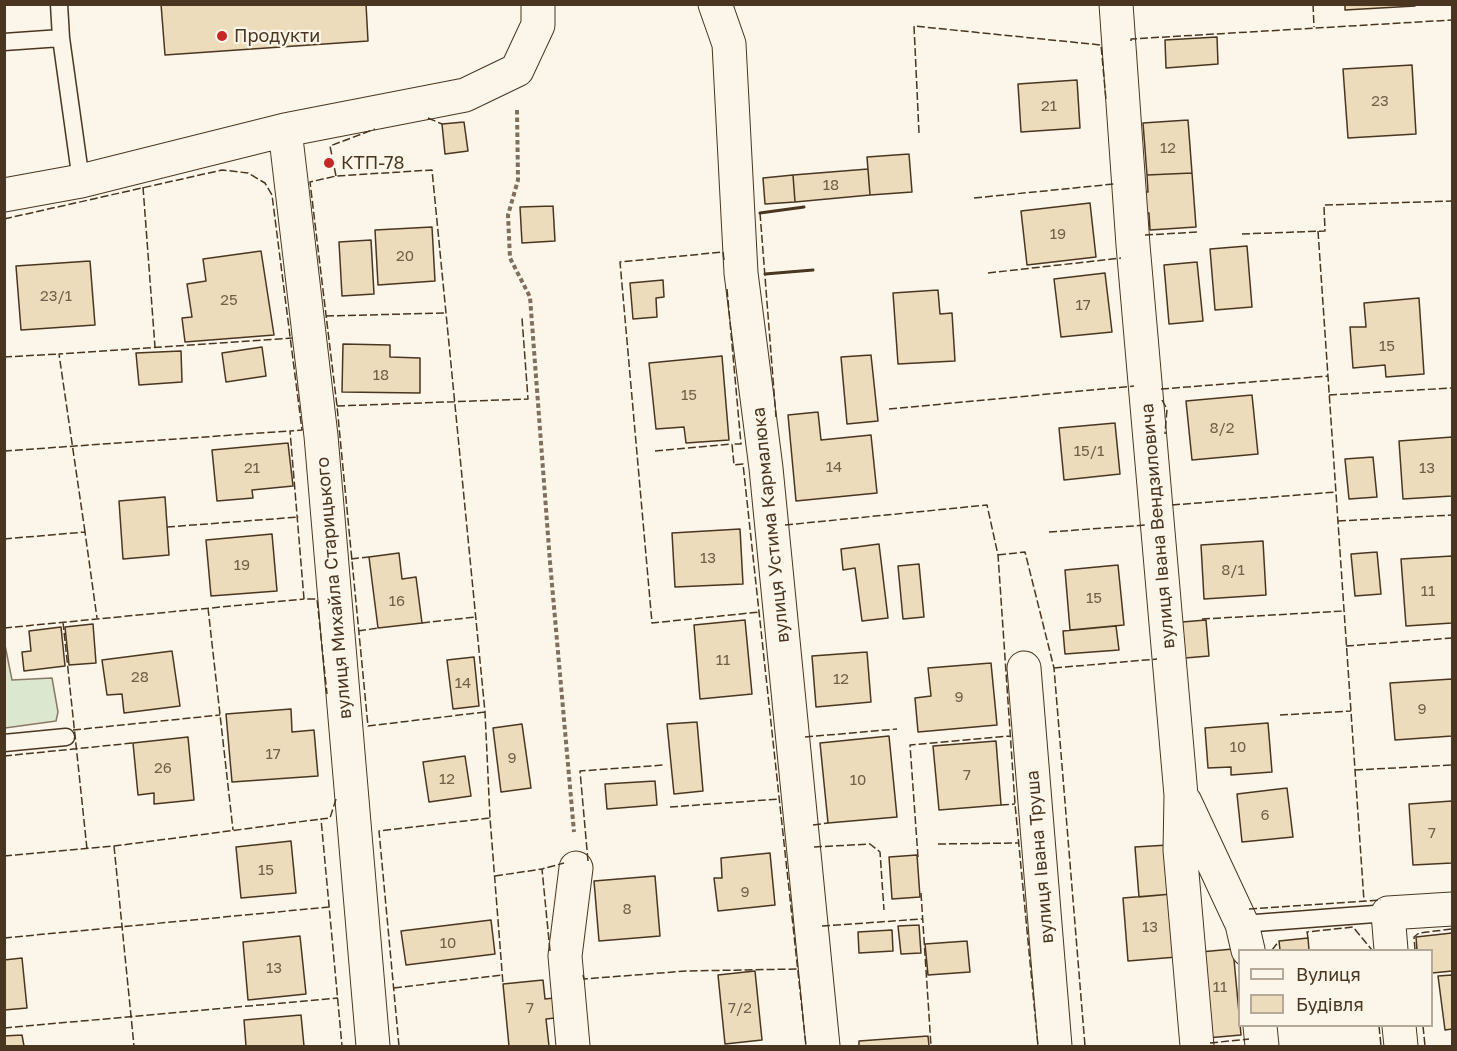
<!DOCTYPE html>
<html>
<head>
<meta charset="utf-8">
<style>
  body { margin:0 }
  #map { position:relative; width:1457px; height:1051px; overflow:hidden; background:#fbf6e9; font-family:"Golos Text",sans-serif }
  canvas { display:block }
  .frame { position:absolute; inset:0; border:6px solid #4a3520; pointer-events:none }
  .legend { position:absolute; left:1238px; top:949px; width:195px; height:78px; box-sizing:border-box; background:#fbf6e9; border:2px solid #b4a999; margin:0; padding:8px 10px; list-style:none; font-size:18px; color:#4a3520 }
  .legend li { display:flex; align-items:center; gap:12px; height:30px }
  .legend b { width:30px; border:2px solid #b4a999 }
</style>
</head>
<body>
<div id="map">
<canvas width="1457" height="1051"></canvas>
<div class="frame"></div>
<ul class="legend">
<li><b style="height:8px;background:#fbf6e9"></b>Вулиця</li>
<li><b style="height:16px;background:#ecdcbc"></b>Будівля</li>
</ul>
</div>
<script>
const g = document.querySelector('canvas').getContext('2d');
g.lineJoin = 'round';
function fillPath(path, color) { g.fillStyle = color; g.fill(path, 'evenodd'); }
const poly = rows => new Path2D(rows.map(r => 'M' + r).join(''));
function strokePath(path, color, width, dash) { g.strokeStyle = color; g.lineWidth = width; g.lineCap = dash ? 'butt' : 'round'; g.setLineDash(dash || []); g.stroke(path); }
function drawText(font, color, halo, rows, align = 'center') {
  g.font = font + ' "Golos Text",sans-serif'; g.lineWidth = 4.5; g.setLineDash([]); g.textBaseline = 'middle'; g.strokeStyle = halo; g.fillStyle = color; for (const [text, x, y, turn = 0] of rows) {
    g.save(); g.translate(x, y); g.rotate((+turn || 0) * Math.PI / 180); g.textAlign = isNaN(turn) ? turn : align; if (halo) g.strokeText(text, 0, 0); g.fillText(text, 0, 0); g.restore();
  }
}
const green = poly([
  [4,640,12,680,52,678,58,712,56,721,5,728,4,640]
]);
const building = poly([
  [161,4,366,4,368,41,165,55,161,4],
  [1345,4,1415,4,1415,6,1345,10,1345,4],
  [1217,37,1218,64,1166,68,1165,40,1217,37],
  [1412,65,1416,134,1348,138,1343,69,1412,65],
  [1077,80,1080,128,1021,132,1018,84,1077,80],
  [1188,120,1192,173,1147,175,1143,123,1188,120],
  [464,122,468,151,445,154,442,124,464,122],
  [909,154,912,192,870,195,867,157,909,154],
  [868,169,870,195,795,202,793,175,868,169],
  [1192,173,1196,227,1150,230,1149,213,1143,214,1142,192,1148,192,1147,175,1192,173],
  [793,175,795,202,765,204,763,178,793,175],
  [1090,203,1096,257,1027,265,1021,211,1090,203],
  [553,206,555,241,522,243,520,207,553,206],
  [432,227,435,281,378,285,375,230,432,227],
  [371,240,374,294,342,296,339,242,371,240],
  [1247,246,1252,307,1215,310,1210,249,1247,246],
  [261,251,274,335,185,342,182,318,192,317,187,284,206,281,203,259,261,251],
  [90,261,95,325,21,330,16,266,90,261],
  [1197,262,1203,321,1169,324,1164,265,1197,262],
  [1105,273,1112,332,1061,337,1054,279,1105,273],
  [663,280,664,297,656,298,657,317,633,319,630,283,663,280],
  [938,290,940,314,952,313,955,361,898,364,893,293,938,290],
  [1419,298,1424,374,1386,377,1385,365,1353,368,1350,327,1366,327,1364,303,1419,298],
  [343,344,390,345,390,357,420,358,420,393,342,392,343,344],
  [262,347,266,376,226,382,222,353,262,347],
  [181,351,182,382,139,385,136,353,181,351],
  [871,355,878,421,847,424,841,357,871,355],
  [722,356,729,440,686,443,684,427,656,429,649,363,722,356],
  [1252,395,1258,454,1192,460,1186,401,1252,395],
  [818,412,821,440,871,435,877,493,796,501,788,415,818,412],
  [1115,423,1120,474,1064,480,1059,428,1115,423],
  [1452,437,1452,496,1403,499,1399,441,1452,437],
  [288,443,293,486,252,490,253,498,217,501,212,450,288,443],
  [1373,457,1377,497,1349,499,1345,459,1373,457],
  [165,497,169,555,123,559,119,501,165,497],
  [740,529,743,584,675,587,672,533,740,529],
  [272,534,277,591,211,596,206,540,272,534],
  [1263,541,1266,595,1204,599,1201,545,1263,541],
  [879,544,888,618,862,621,855,568,843,570,841,549,879,544],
  [1377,552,1381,594,1355,596,1351,554,1377,552],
  [399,553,402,579,416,577,422,623,378,628,369,557,399,553],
  [1452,556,1452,623,1406,626,1401,559,1452,556],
  [919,564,924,617,903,619,898,566,919,564],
  [1118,565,1124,625,1070,630,1065,570,1118,565],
  [745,620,752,694,700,699,694,625,745,620],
  [1206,620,1209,656,1185,658,1182,622,1206,620],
  [93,624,96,663,69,665,65,627,93,624],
  [1116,626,1119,650,1065,654,1063,631,1116,626],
  [61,627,65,666,24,671,22,652,31,651,29,631,61,627],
  [172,651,180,706,124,713,122,694,107,695,102,660,172,651],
  [867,652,871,702,816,707,812,656,867,652],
  [474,657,479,706,453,709,447,660,474,657],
  [991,663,997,725,918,732,915,698,931,696,928,668,991,663],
  [1452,679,1452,736,1395,740,1390,683,1452,679],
  [291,709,292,732,314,730,318,776,232,782,226,714,291,709],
  [697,722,703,791,674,794,667,724,697,722],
  [1268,723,1272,772,1231,775,1231,767,1208,768,1205,728,1268,723],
  [522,724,531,788,501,792,493,728,522,724],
  [889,736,897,817,828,823,820,743,889,736],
  [188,737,194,800,154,804,154,793,138,795,133,743,188,737],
  [996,741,1001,805,939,810,933,746,996,741],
  [465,756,471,796,429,802,423,762,465,756],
  [655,781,657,805,607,809,605,784,655,781],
  [1287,788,1293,837,1242,842,1237,794,1287,788],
  [1452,801,1452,863,1413,865,1409,804,1452,801],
  [291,841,296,893,241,898,236,847,291,841],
  [1168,845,1172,894,1139,897,1135,847,1168,845],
  [770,853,775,905,718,911,714,878,722,878,721,858,770,853],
  [917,855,920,897,892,899,889,857,917,855],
  [655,876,660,936,599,941,594,881,655,876],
  [1172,894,1177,957,1128,961,1123,898,1172,894],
  [491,920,495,954,406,965,401,931,491,920],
  [919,925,921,953,901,954,898,926,919,925],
  [892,930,893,951,859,953,858,932,892,930],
  [1452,933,1452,971,1432,973,1432,950,1417,950,1416,937,1452,933],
  [300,936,306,994,248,1000,243,942,300,936],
  [1308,938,1309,950,1280,950,1279,941,1308,938],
  [967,941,970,972,928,975,925,944,967,941],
  [1233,949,1241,1035,1207,1038,1200,952,1233,949],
  [22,958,27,1008,4,1010,4,960,22,958],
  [755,971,762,1040,725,1044,718,975,755,971],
  [1452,975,1452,1029,1445,1030,1438,976,1452,975],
  [543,980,545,999,554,998,555,1018,546,1019,549,1046,509,1046,503,984,543,980],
  [301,1015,304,1046,246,1046,244,1020,301,1015],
  [22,1035,24,1046,4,1046,4,1036,22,1035],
  [928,1036,929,1046,859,1046,859,1041,928,1036]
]);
const path = poly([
  [517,110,518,180,508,215,510,258,530,297,550,562,574,832]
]);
const service = poly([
  [61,38,81,181],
  [4,42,61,38,59,4],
  [4,743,66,737],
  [1242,924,1388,913]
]);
const minor = poly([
  [715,4,729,44,741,273,766,468,823,1046],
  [1116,4,1133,245,1181,795,1180,850,1197,1046],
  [285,130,321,436,373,1046],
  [4,195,81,181,285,130,465,95,517,70,538,25,538,4],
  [1024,668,1055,1046],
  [1185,802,1242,924,1248,950],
  [1391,950,1388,913,1452,909],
  [1260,1026,1262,1046],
  [1399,1026,1401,1046],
  [573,1046,565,956,576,868]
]);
const fence = poly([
  [1313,4,1314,27],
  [1131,41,1131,39,1452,20],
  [428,118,442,124],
  [919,133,914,26,1101,45,1106,100],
  [336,176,330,146,375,129],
  [143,187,155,347],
  [974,198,1114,184],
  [760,213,776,417],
  [4,219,222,170,248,173,265,183,272,195,302,430,290,431,304,599,317,599,327,694],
  [1318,231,1364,901],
  [1242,234,1325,231,1324,205,1452,201],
  [1145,235,1198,232],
  [724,260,723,252,620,262,652,623,760,612],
  [988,273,1121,258],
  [727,289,741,444,732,444,734,465,743,464,806,1046],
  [326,316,445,313],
  [4,357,59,354],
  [1161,389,1328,376],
  [1329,395,1452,388],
  [1162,400,1167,409,1165,434],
  [337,406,528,399,522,318],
  [889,409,1134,386],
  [4,451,290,431],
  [655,451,732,444],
  [1172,505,1336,492],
  [1338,521,1452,515],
  [785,525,987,505,998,555,1015,804,1038,1046],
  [167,527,299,517],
  [85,532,59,354,292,338],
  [1049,532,1146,525],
  [4,539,85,532,97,618],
  [998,555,1025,552,1054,668,1085,1046],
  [351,559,369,557],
  [208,608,233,830],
  [1202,619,1344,611],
  [63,622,87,849],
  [422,623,475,617],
  [4,628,304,599],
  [358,631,378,628],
  [1346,646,1452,638],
  [1054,668,1157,659],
  [485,712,368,726,337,406,310,182,336,176,432,170,485,712,490,818,503,984],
  [1280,715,1351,711],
  [73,730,220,715],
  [805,737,897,729],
  [4,756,133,743],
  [1355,770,1452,765],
  [336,799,330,818,321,819,342,1046],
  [1001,805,1015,804],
  [670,807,780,799],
  [813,825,828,823],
  [938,844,1018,843],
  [114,846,134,1046],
  [814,847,870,844,880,852,884,910],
  [4,856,114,846,321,819],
  [918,857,910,745,1010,736],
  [588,861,580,771,664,765],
  [495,876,542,869],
  [921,893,931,1046],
  [1249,909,1381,900],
  [822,926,922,919],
  [4,938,329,907],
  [1308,938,1307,932,1353,927,1372,950],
  [1272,950,1279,941],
  [1415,950,1414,937,1419,933,1452,929],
  [550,951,542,869,564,863],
  [583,975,584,979,686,971,798,969],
  [394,988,502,975],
  [1379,1026,1381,1046],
  [1423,1026,1425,1046],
  [4,1028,338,998],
  [1210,1043,1249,1039],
  [399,1046,379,831,490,818]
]);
const wall = poly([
  [760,213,804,207],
  [765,274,813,270]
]);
const markers = [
  [222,36,6,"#c62828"],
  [329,163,6,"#c62828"]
];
const numberNames = [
  ["23",1380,101],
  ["21",1049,106],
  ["12",1168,148],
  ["18",831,185],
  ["19",1058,234],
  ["20",405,256],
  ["23/1",56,296],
  ["25",229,300],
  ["17",1083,305],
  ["15",1387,346],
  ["18",381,375],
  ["15",689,395],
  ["8/2",1222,428],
  ["15/1",1089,451],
  ["14",834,467],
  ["21",252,468],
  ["13",1427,468],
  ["13",708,558],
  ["19",242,565],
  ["8/1",1233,570],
  ["11",1428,591],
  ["15",1094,598],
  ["16",397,601],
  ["11",723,660],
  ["28",140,677],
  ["12",841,679],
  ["14",463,683],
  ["9",959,697],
  ["9",1422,709],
  ["10",1238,747],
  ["17",273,754],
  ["9",512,758],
  ["26",163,768],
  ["7",967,775],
  ["12",447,779],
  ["10",858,780],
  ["6",1265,815],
  ["7",1432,833],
  ["15",266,870],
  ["9",745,892],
  ["8",627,909],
  ["13",1150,927],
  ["10",448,943],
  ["13",274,968],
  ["11",1220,987],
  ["7",530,1008],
  ["7/2",740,1008]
];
const poiNames = [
  ["Продукти",234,36],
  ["КТП-78",341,163]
];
const streetNames = [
  ["вулиця Устима Кармалюка",771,525,-96],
  ["вулиця Івана Вендзиловича",1158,526,-95],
  ["вулиця Михайла Старицького",334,588,-95],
  ["вулиця Івана Труша",1040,857,-95]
];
fillPath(green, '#dce7d0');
strokePath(green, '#887966', 1.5);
fillPath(building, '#ecdcbc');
strokePath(building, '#4a3520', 1.5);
strokePath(service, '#4a3520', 19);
strokePath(minor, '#4a3520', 35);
strokePath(path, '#7f6f5c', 4, [4.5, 3]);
strokePath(service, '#fbf6e9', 16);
strokePath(minor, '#fbf6e9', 33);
strokePath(fence, '#4a3520', 1.5, [8, 3]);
strokePath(wall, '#4a3520', 3);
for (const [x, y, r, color] of markers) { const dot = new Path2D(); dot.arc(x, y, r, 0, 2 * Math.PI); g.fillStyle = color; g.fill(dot); strokePath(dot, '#fbf6e9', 2); }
drawText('15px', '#725f47', null, numberNames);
drawText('18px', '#4a3520', '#fbf6e9', poiNames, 'left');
drawText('18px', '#4a3520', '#fbf6e9', streetNames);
</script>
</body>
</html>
